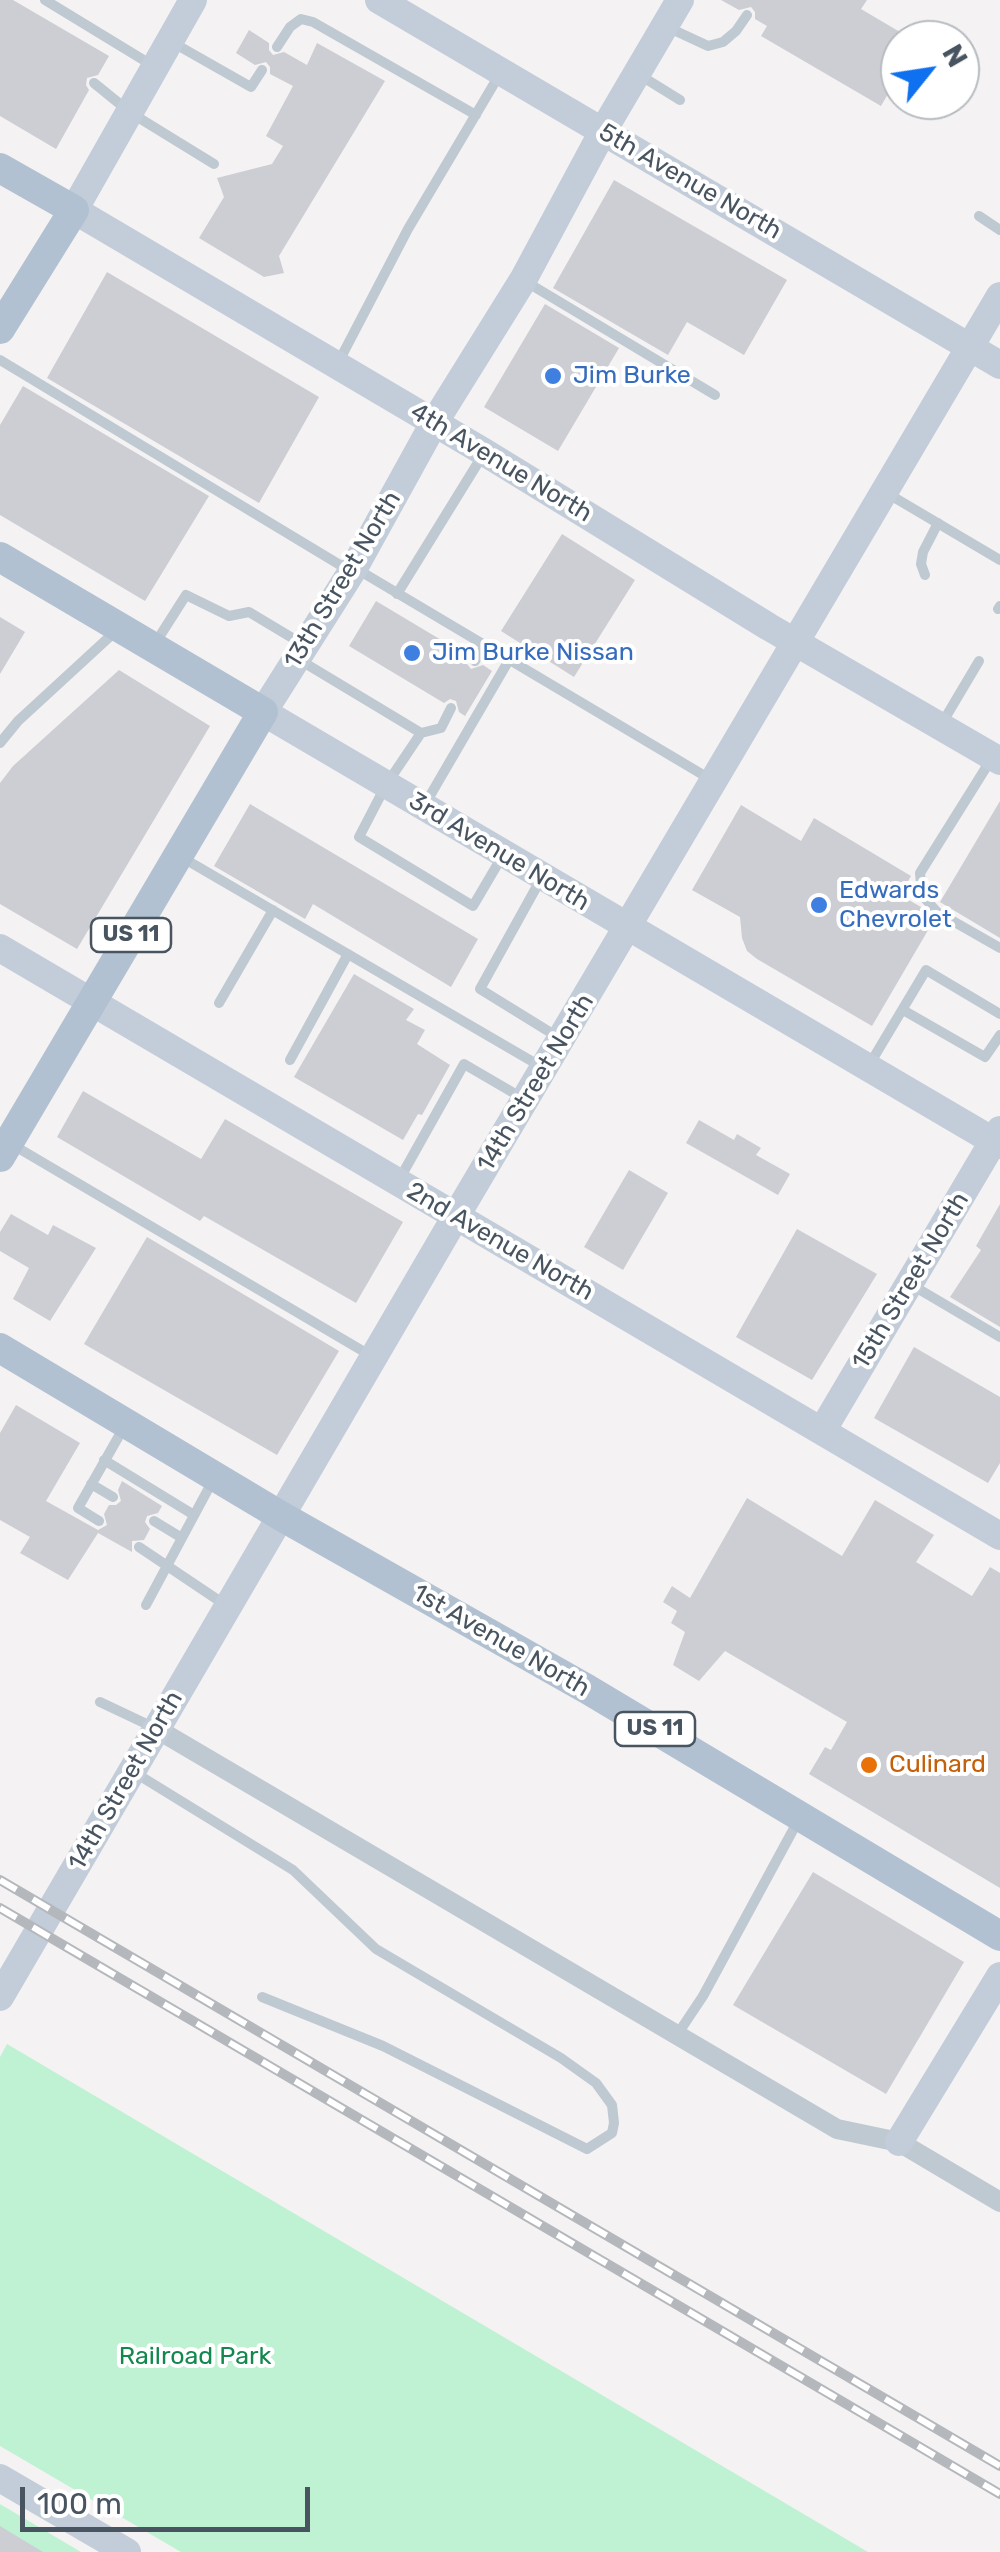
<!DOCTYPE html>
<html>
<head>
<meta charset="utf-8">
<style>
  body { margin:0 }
  #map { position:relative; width:1000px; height:2552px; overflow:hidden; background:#f4f2f2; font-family:Rubik,sans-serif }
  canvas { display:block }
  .north { position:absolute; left:880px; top:20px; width:100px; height:100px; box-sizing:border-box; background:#fff; border:2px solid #b6bbc0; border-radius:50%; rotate:60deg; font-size:28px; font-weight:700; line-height:40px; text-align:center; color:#485561 }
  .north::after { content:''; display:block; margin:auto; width:35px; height:45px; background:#1071f0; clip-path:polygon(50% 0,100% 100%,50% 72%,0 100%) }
  .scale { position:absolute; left:20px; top:2487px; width:290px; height:45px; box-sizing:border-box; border:5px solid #485561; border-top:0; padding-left:12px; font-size:30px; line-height:35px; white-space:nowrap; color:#485561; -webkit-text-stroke:8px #fff; paint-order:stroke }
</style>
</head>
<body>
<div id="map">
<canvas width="1000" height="2552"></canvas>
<div class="north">N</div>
<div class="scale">100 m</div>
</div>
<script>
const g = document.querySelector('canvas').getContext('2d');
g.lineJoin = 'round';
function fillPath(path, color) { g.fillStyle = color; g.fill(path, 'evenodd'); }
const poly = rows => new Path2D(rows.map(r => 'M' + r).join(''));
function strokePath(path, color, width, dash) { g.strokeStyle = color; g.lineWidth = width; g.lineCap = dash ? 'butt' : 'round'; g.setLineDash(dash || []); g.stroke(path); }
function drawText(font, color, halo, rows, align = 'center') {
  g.font = font + ' Rubik,sans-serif'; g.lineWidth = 8; g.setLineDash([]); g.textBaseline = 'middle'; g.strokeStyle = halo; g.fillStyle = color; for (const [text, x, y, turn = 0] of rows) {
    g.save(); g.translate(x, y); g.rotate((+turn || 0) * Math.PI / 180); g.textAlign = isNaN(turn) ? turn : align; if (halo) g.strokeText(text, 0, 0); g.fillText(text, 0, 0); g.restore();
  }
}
const green = poly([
  [7,2044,868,2552,181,2552,0,2446,0,2057],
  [0,2504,81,2552,0,2552]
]);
const building = poly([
  [0,0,13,0,109,56,98,75,87,78,86,85,89,90,56,149,0,116],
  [721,0,867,0,861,9,900,32,900,73,881,106,761,36,767,26,755,19,755,12,751,7,739,10],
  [249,30,269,43,269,50,273,55,284,52,307,65,317,43,385,81,279,256,284,273,264,277,199,238,224,197,217,178,272,164,283,146,266,136,293,86,270,74,270,67,266,62,255,65,236,53],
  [614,180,787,280,744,355,687,322,668,355,553,288],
  [107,272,319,397,259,503,47,378],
  [545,304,619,348,558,451,484,407],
  [23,386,209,496,145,601,0,515,0,425],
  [562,534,635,580,574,677,501,631],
  [376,601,468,656,467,664,471,669,483,665,492,671,465,716,459,712,456,701,450,699,444,703,349,646],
  [0,617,25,632,0,674],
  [119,670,210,726,77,949,0,904,0,783,13,766],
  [1000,801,1000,938,940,902],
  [250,804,478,939,451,987,313,904,305,919,214,866],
  [741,805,801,841,814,818,911,876,900,895,921,907,934,920,872,1026,757,959,747,951,742,938,740,917,692,890],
  [354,974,414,1009,406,1020,425,1030,417,1044,450,1065,422,1115,418,1114,403,1140,294,1077],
  [83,1091,201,1159,225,1119,403,1222,356,1303,204,1216,200,1221,57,1137],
  [699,1120,734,1140,737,1134,761,1148,756,1155,790,1174,778,1195,686,1143],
  [629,1170,668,1193,623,1270,584,1247],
  [1000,1204,1000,1327,950,1297,981,1250,976,1246],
  [11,1214,48,1235,53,1225,96,1248,50,1321,13,1299,29,1268,0,1251,0,1232],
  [797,1229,877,1274,812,1380,736,1337],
  [147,1237,339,1351,277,1455,84,1344],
  [914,1347,1000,1397,1000,1463,988,1483,874,1418],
  [16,1405,80,1443,46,1501,98,1530,107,1525,104,1514,109,1505,116,1505,121,1501,118,1490,122,1481,162,1506,158,1513,147,1516,145,1522,150,1529,144,1540,132,1541,132,1552,98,1533,68,1580,20,1553,30,1537,0,1520,0,1433],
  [747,1498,842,1556,875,1500,934,1535,916,1562,972,1596,990,1567,1000,1573,1000,1888,809,1774,825,1747,831,1750,847,1722,725,1651,699,1681,673,1665,685,1632,671,1623,677,1611,663,1602,672,1586,690,1598],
  [813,1872,964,1962,886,2094,733,2005],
  [0,2526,43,2552,0,2552]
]);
const lane = poly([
  [45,0,155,67],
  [665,26,708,46,723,42,736,31,747,15],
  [170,41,251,87,262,70],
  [277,47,290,27,301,19,313,22,476,115],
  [638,74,680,100],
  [94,83,131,113,214,164],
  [979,216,1000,230],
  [523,280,715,395],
  [0,360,350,571],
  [338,363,408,229,501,72],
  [885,492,1000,560],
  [355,568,710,779],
  [925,575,921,564,923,552,938,523],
  [397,594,484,453],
  [998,609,1000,606],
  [156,642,186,595,229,616,249,612,304,645],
  [298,659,421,733,441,728,451,708],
  [475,661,485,646],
  [941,725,979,661],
  [421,733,386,785,359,837,473,906,503,855],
  [0,743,18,721,118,629],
  [992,758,920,873,922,895,937,912,1000,948],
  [424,806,509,660],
  [183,858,540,1066],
  [542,877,480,989,561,1039],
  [219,1003,273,910],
  [903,1010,985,1057,1000,1035],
  [290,1060,348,954],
  [868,1067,926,970,1000,1014],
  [13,1145,373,1357],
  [399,1180,464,1064,524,1099],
  [910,1284,1000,1337],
  [104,1460,194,1515],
  [91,1484,113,1497],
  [99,1521,78,1508,124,1427],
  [154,1521,182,1538],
  [139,1547,227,1606],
  [146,1605,212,1482],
  [100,1702,155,1728],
  [132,1771,293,1870,376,1949,561,2058,596,2083,612,2105,614,2123,612,2133,587,2149,383,2046,262,1997],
  [677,2035,703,1996,799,1819]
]);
const street = poly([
  [155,1728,837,2129,899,2142,1000,2202]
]);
const secondary = poly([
  [193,0,74,210,484,452,769,627,1000,761],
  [379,0,1000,365],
  [680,0,603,131,523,280,434,423,354,568,263,712,1000,1145],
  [0,948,1000,1536],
  [822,1431,1000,1130],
  [0,1997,456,1216,1000,296],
  [899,2142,1000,1976],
  [0,2478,127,2552]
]);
const primary = poly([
  [0,168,74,210,0,329],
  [0,557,263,712,0,1157],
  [0,1348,281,1516,587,1689,1000,1936]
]);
const rail = poly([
  [0,1880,1000,2466],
  [0,1908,1000,2494]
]);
const markers = [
  [553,376,10,"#3f7fe0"],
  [412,653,10,"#3f7fe0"],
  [819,905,10,"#3f7fe0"],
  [869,1765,10,"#e8710a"]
];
const shields = [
  [131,935,80],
  [655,1729,80]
];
const shieldNames = [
  ["US 11",131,935],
  ["US 11",655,1729]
];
const streetNames = [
  ["5th Avenue North",690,182,30],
  ["4th Avenue North",501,463,31],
  ["13th Street North",343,580,-59],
  ["3rd Avenue North",499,852,31],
  ["14th Street North",536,1083,-59],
  ["2nd Avenue North",500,1242,30],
  ["15th Street North",911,1281,-59],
  ["1st Avenue North",501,1641,30],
  ["14th Street North",126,1781,-60]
];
const shopNames = [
  ["Jim Burke",573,376],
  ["Jim Burke Nissan",432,653],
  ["Edwards",839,891],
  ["Chevrolet",839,920]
];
const foodNames = [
  ["Culinard",889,1765]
];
const parkNames = [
  ["Railroad Park",195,2357]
];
fillPath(green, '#bff2d3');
fillPath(building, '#ccced4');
strokePath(lane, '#bfc9d2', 10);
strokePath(street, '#bfc9d2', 20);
strokePath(secondary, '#c2cdd9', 28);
strokePath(primary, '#b1c1d1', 30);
strokePath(rail, '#b4b7bc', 10);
strokePath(rail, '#fff', 6, [19]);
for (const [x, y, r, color] of markers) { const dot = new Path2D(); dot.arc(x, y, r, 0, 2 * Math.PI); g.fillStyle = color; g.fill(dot); strokePath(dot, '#fff', 4); }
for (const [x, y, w] of shields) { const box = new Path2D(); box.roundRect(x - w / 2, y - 17, w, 34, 8); g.fillStyle = '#fff'; g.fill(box); strokePath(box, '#485561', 2.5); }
drawText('bold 22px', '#485561', null, shieldNames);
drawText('25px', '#485561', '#fff', streetNames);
drawText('25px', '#366cbe', '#fff', shopNames, 'left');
drawText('25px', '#c56008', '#fff', foodNames, 'left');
drawText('25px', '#12884e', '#fff', parkNames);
</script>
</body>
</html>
